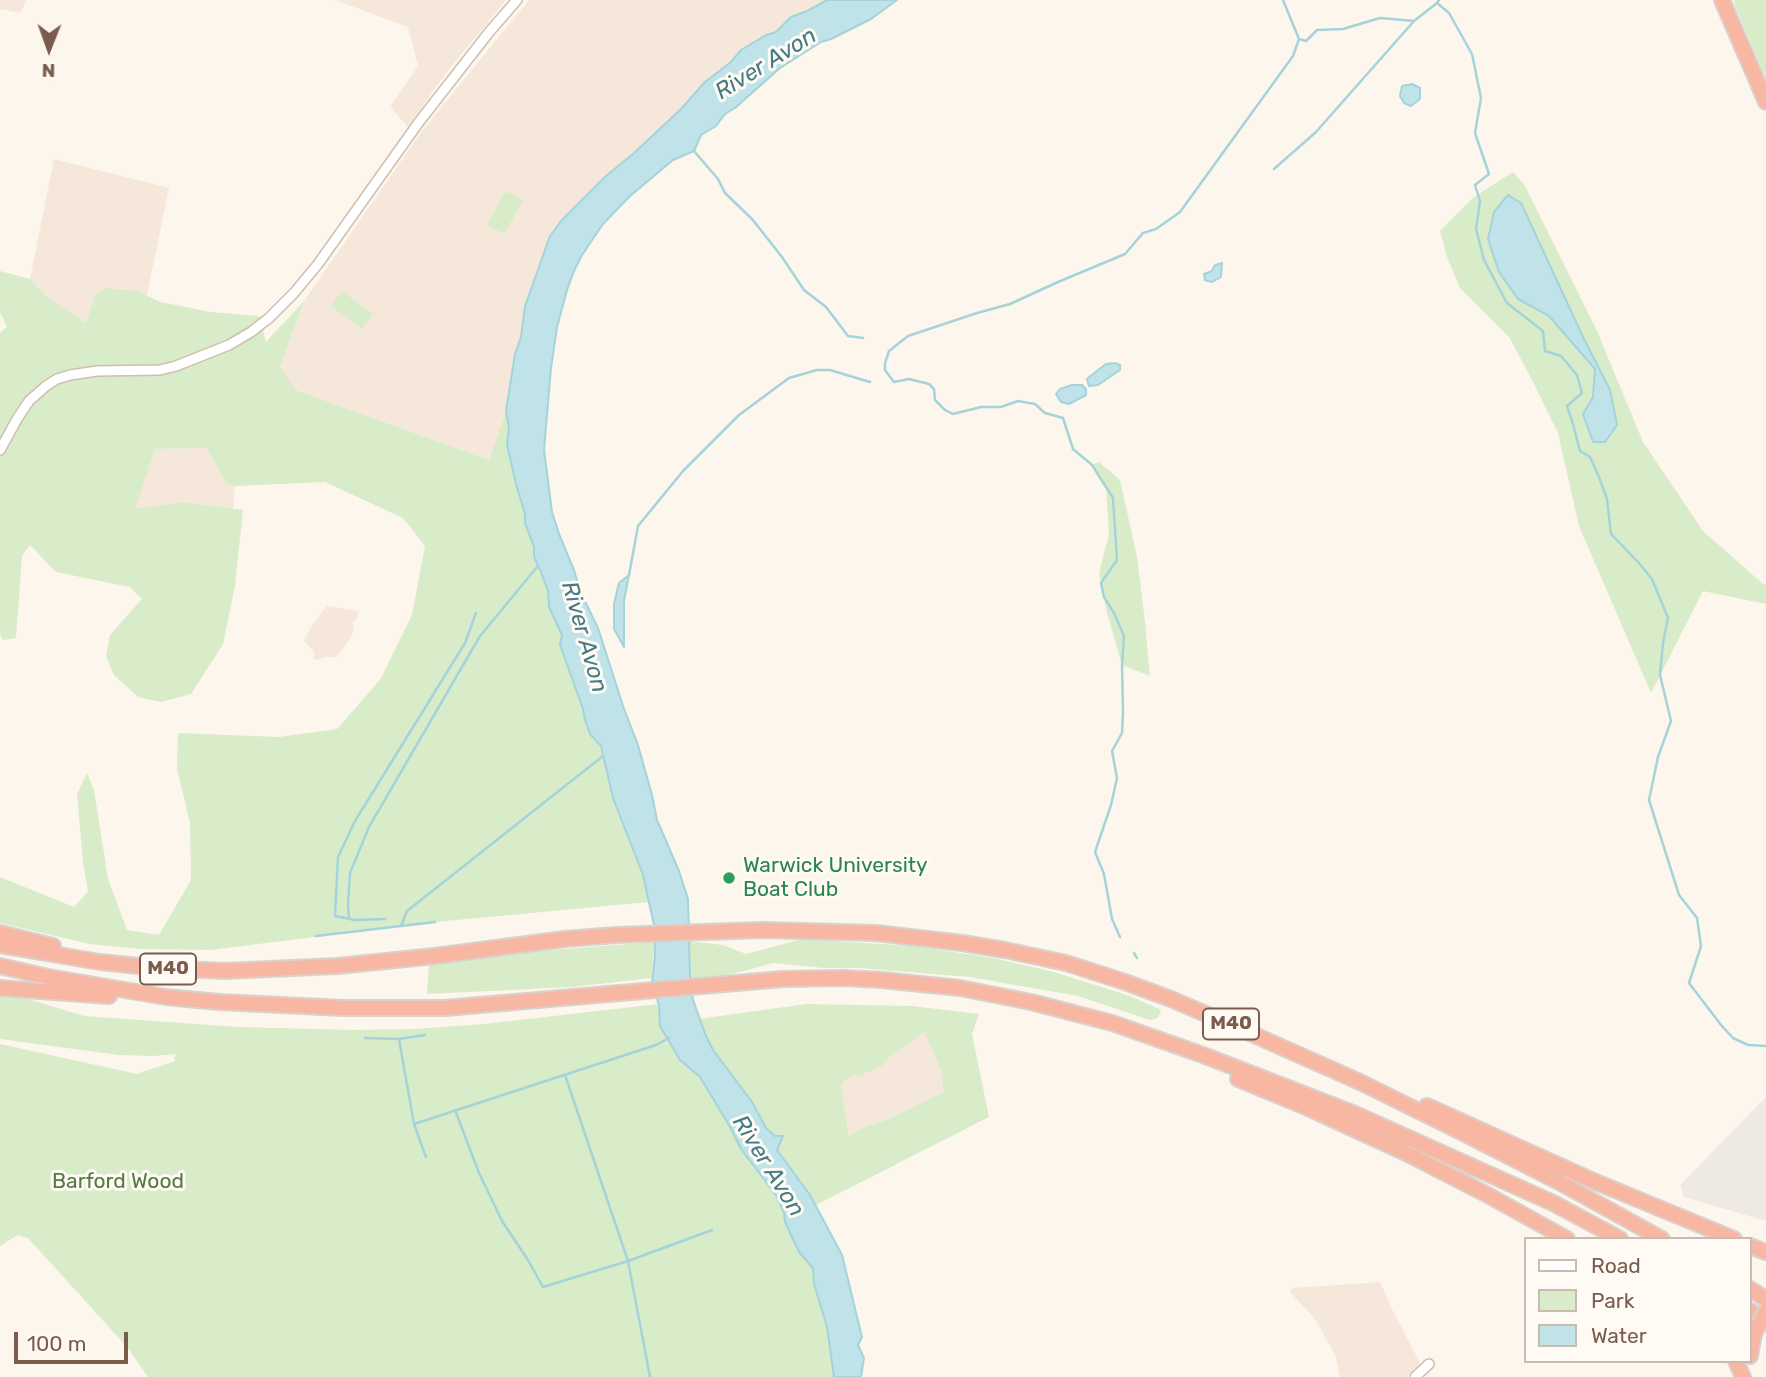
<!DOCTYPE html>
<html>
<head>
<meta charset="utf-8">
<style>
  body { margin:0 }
  #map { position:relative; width:1766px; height:1377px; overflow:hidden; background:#fdf6ec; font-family:Rubik,sans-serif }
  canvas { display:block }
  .legend { position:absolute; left:1524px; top:1237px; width:228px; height:126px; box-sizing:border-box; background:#fffaf3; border:2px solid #cabbb1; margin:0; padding:9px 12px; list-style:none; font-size:21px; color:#7a5c4d }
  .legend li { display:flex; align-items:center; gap:14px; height:35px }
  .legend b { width:35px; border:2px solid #cabbb1 }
  .north { position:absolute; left:14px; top:14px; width:70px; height:70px; -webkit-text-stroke:5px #fffaf3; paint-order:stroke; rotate:181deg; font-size:19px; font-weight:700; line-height:28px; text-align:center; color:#7a5c4d }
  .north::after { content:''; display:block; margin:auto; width:24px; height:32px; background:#7a5c4d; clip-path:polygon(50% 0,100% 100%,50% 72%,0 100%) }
  .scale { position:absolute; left:14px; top:1332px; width:114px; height:32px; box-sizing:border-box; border:4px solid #7a5c4d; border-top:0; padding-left:9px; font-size:21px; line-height:24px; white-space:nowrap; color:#7a5c4d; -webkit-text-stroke:5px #fffaf3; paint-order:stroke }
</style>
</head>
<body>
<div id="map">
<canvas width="1766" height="1377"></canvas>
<ul class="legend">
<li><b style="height:9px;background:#fff"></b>Road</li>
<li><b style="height:19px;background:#d8ecc9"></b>Park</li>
<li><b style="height:19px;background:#bfe3e8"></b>Water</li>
</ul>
<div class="north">N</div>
<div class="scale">100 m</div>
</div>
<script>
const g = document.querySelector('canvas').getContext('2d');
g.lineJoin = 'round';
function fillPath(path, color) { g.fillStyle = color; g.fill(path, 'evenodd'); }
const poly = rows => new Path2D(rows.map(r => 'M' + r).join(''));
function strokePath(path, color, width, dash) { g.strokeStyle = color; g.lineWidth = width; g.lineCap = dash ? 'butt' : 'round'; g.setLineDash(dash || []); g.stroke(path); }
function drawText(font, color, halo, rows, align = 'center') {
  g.font = font + ' Rubik,sans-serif'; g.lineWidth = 6; g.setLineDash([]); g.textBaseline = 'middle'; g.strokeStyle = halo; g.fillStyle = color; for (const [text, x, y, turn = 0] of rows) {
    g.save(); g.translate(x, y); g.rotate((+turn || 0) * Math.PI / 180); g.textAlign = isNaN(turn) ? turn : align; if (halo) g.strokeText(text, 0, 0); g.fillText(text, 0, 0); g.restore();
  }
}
const residential = poly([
  [0,0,26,0,21,13,0,9],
  [335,0,506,0,446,73,408,127,390,107,418,66,408,27],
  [529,0,827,0,807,11,791,17,776,32,766,35,741,51,731,62,705,82,681,109,620,165,544,252,525,306,521,337,515,354,506,411,489,460,296,390,280,367,304,301,422,131],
  [54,159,169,188,147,295,137,291,95,295,86,324,51,300,30,279],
  [206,448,227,484,235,486,233,509,182,502,134,510,155,449],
  [327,606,359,611,355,622,352,623,354,629,351,637,337,657,327,657,315,660,313,658,315,654,313,650,304,641,305,637,321,613],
  [924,1031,941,1070,945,1092,886,1120,867,1126,849,1137,841,1084,853,1075,882,1066,886,1060],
  [1380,1282,1393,1311,1420,1363,1407,1377,1340,1377,1335,1355,1315,1319,1289,1291,1293,1288]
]);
const industrial = poly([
  [1766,1097,1766,1221,1684,1197,1680,1185]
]);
const green = poly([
  [1734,0,1766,0,1766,79,1735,6],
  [1513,172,1524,184,1597,331,1643,442,1703,531,1763,584,1766,584,1766,604,1703,591,1651,693,1579,526,1558,433,1530,376,1509,337,1460,288,1447,257,1440,231,1474,197],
  [506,191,523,201,504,234,487,225],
  [0,271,30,279,51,300,86,323,95,295,105,288,137,291,161,302,210,312,259,316,266,342,304,301,280,367,296,390,489,460,506,411,509,428,507,445,516,484,525,514,525,523,534,547,534,557,541,572,548,591,549,607,562,635,565,662,583,709,585,720,590,734,601,746,613,798,643,875,649,902,435,922,210,950,140,949,90,944,0,923,0,877,74,907,88,892,83,862,77,794,87,773,94,790,108,879,127,930,159,935,191,880,190,823,177,769,178,733,279,737,337,729,380,680,412,615,425,546,403,518,325,482,235,486,227,484,206,448,155,449,135,509,182,502,243,510,235,586,223,644,191,694,161,702,138,697,114,675,106,656,110,635,142,599,130,587,56,572,30,545,22,556,16,638,3,640,0,634,0,453,7,429,0,440,0,333,7,327,0,312],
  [342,291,373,314,362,329,331,306],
  [1099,462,1120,480,1137,557,1145,622,1150,676,1122,665,1107,613,1099,573,1109,534,1106,486,1092,465],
  [802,939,914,946,993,958,1054,972,1130,996,1161,1010,1158,1018,1150,1020,1078,996,970,977,858,968,824,968,773,963,729,975,690,979,689,941,723,945,746,954],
  [654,942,652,978,572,987,427,994,429,964,539,951],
  [0,997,28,999,84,1016,238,1027,354,1030,414,1029,484,1024,659,1004,660,1026,672,1047,680,1060,700,1077,729,1125,741,1149,776,1195,784,1213,785,1222,813,1268,814,1284,827,1327,834,1377,148,1377,128,1348,28,1238,18,1235,0,1246,0,1044,137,1074,175,1061,174,1057,176,1054,154,1056,119,1055,0,1039],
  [806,1004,912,1006,979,1014,972,1034,989,1117,816,1205,797,1176,786,1164,777,1150,775,1136,766,1128,752,1102,713,1050,699,1019],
  [924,1032,941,1070,944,1092,886,1120,867,1126,849,1136,841,1084,853,1075,859,1076,882,1066,886,1060]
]);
const water = poly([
  [827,0,897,0,871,19,831,39,821,42,780,68,735,108,725,114,716,126,701,135,694,151,673,160,630,196,603,224,582,255,574,271,567,290,557,327,551,368,544,450,552,512,559,534,574,570,580,591,598,628,623,706,638,745,652,795,657,820,679,871,688,899,690,979,693,1000,706,1036,713,1050,752,1102,766,1128,775,1136,783,1136,777,1150,810,1195,842,1255,862,1337,858,1345,864,1358,861,1377,834,1377,827,1327,814,1284,813,1268,799,1252,785,1222,784,1213,776,1195,741,1149,729,1125,700,1077,680,1060,660,1026,659,1005,652,984,655,955,654,925,643,875,613,798,601,746,590,734,585,720,583,709,560,645,562,635,549,607,548,591,541,572,534,557,534,547,525,523,525,514,516,484,507,445,509,428,506,411,515,354,521,337,525,306,550,236,561,221,606,176,634,153,681,109,705,82,731,62,741,50,766,35,776,32,791,17,807,11,827,0],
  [1412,84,1420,88,1420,99,1411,106,1404,103,1400,96,1402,86,1412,84],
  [1508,195,1521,203,1584,339,1610,390,1617,425,1605,442,1593,442,1583,414,1593,397,1595,369,1549,316,1518,299,1499,272,1488,239,1494,212,1508,195],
  [1222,263,1221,277,1212,282,1205,280,1204,274,1212,271,1215,265,1222,263],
  [1115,363,1120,365,1120,370,1098,385,1089,386,1087,379,1098,370,1106,364,1115,363],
  [1072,385,1082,385,1086,389,1086,395,1069,404,1061,402,1056,394,1060,389,1072,385],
  [629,575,624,601,624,647,614,629,614,604,619,583,629,575]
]);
const stream = poly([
  [1439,0,1437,3,1449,13,1472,54,1481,98,1475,133,1489,174,1475,185,1480,201,1476,229,1484,260,1507,303,1543,331,1545,351,1561,356,1577,375,1582,393,1567,406,1573,424,1580,451,1590,457,1599,477,1607,499,1611,534,1638,562,1652,579,1668,618,1663,643,1660,675,1671,721,1658,757,1649,800,1679,895,1697,918,1701,946,1689,983,1721,1025,1733,1038,1748,1045,1766,1046],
  [1299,39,1306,41,1317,30,1343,29,1380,18,1414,21],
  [694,151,718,179,725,193,752,219,782,257,804,290,826,307,848,336,863,338],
  [1274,169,1316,132,1414,21,1437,3],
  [629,575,638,526,683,471,739,415,789,378,817,370,830,370,870,382],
  [349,919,348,905,350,873,369,827,480,636,537,567],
  [385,919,355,920,335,916,338,857,355,821,465,643,476,613],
  [401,926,407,911,603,756],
  [316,936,435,922],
  [1120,937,1112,919,1104,874,1095,852,1111,805,1117,778,1112,751,1122,733,1123,713,1122,665,1124,636,1114,613,1104,597,1101,583,1117,560,1113,498,1092,465,1073,449,1063,418,1045,413,1035,404,1018,401,1001,407,981,407,953,414,945,410,935,400,934,389,929,384,909,379,894,382,885,370,885,363,889,351,908,336,977,313,1010,304,1058,282,1125,254,1143,233,1156,229,1180,212,1293,56,1299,39,1283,0],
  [1134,953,1137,958],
  [365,1038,399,1039,425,1035],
  [399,1039,414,1124,426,1157],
  [565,1075,628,1261,650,1377],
  [455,1110,479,1173,502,1221,528,1260,543,1287,628,1261,712,1230],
  [414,1124,656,1045,669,1038]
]);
const minor = poly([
  [0,450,17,419,29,401,46,386,57,379,70,375,97,371,160,370,176,366,229,345,251,332,269,318,294,293,318,264,419,122,490,31,517,0],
  [1415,1377,1429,1364]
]);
const highway = poly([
  [1722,0,1766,102],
  [0,933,53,946],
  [0,945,100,962,158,968,225,971,337,966,435,956,565,939,616,935,763,930,876,933,962,943,1005,950,1066,963,1125,982,1171,999,1252,1034,1360,1082,1461,1132,1559,1182,1662,1239],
  [0,966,48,977,166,997,219,1002,344,1008,445,1008,783,979,843,978,882,980,960,988,1031,1002,1112,1023,1203,1055,1355,1114,1553,1203,1620,1239],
  [0,988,109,996],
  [1238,1079,1306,1107,1406,1153,1484,1193,1567,1239],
  [1427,1106,1591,1180,1734,1239],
  [1750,1246,1766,1252],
  [1750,1289,1766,1299],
  [1750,1311,1766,1321],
  [1750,1356,1754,1334],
  [1736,1361,1743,1377]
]);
const highwayBridge = poly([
  [1754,1334,1766,1311]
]);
const markers = [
  [729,878,7,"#2e9e5b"]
];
const shields = [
  [168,969,56],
  [1231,1024,56]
];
const shieldNames = [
  ["M40",168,969],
  ["M40",1231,1024]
];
const leisureNames = [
  ["Warwick University",743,866],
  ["Boat Club",743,890]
];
const parkNames = [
  ["Barford Wood",118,1182]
];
const waterNames = [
  ["River Avon",766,64,-32],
  ["River Avon",584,637,74],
  ["River Avon",768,1166,58]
];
fillPath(residential, '#f5e8da');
fillPath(industrial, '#efe9e4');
fillPath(green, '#d8ecc9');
fillPath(water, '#bfe3e8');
strokePath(water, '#a5d3da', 2);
strokePath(stream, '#a5d3da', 2.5);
strokePath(minor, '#d1beb0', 12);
strokePath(highway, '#dad1cd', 18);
strokePath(minor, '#fff', 9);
strokePath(highway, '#f7b7a3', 14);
strokePath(highwayBridge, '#dad1cd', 18, []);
strokePath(highwayBridge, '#f7b7a3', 14);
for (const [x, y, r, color] of markers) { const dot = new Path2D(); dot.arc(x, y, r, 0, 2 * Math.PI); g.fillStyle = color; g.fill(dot); strokePath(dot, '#fffaf3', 2.5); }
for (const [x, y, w] of shields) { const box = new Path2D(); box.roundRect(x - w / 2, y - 15.5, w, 31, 5); g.fillStyle = '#fffaf3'; g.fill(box); strokePath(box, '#7a5c4d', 2); }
drawText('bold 19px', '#7a5c4d', null, shieldNames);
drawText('21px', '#27864d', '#fffaf3', leisureNames, 'left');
drawText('21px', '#537a41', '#fffaf3', parkNames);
drawText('italic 23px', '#437c86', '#fffaf3', waterNames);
</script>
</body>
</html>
